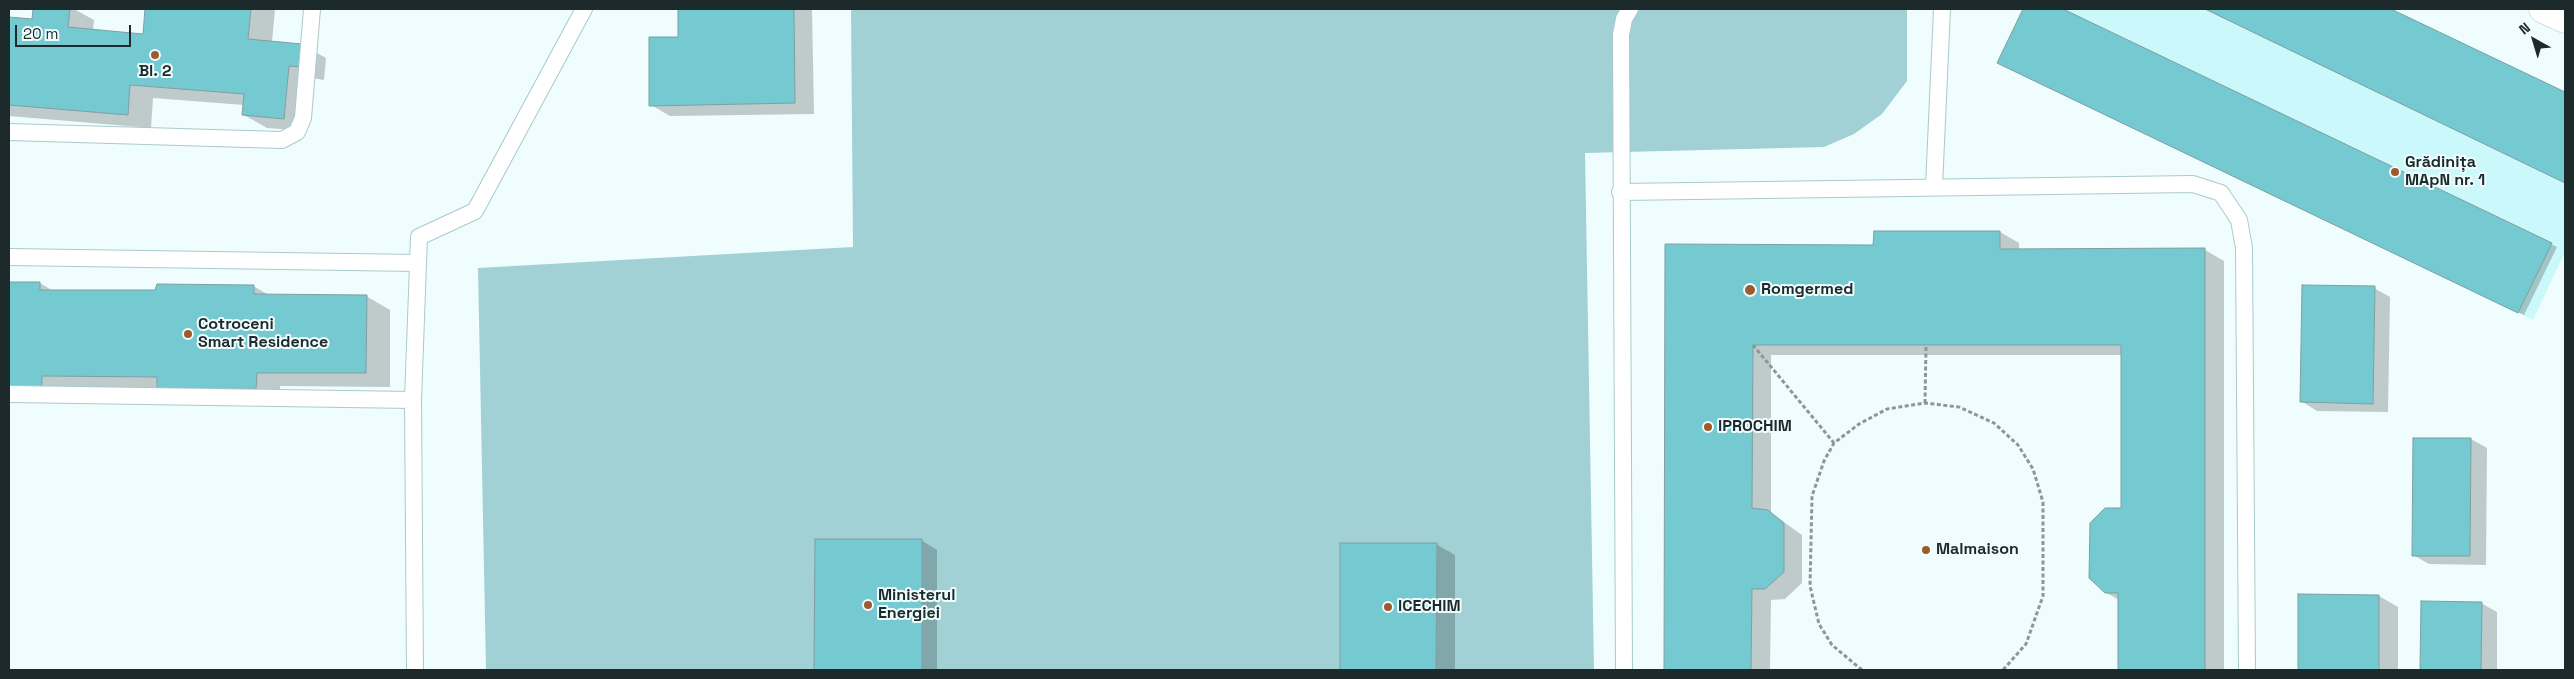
<!DOCTYPE html>
<html>
<head>
<meta charset="utf-8">
<style>
  body { margin:0 }
  #map { position:relative; width:2574px; height:679px; overflow:hidden; background:#effdfe; font-family:"Space Grotesk",sans-serif }
  canvas { display:block }
  .frame { position:absolute; inset:0; border:10px solid #1d2a2b; pointer-events:none }
  .north { position:absolute; left:2509px; top:15px; width:50px; height:50px; -webkit-text-stroke:4px #effdfe; paint-order:stroke; rotate:321deg; font-size:14px; font-weight:700; line-height:20px; text-align:center; color:#1d2a2b }
  .north::after { content:''; display:block; margin:auto; width:18px; height:22px; background:#1d2a2b; clip-path:polygon(50% 0,100% 100%,50% 72%,0 100%) }
  .scale { position:absolute; left:15px; top:25px; width:116px; height:22px; box-sizing:border-box; border:2px solid #1d2a2b; border-top:0; padding-left:6px; font-size:15px; line-height:18px; white-space:nowrap; color:#1d2a2b; -webkit-text-stroke:4px #effdfe; paint-order:stroke }
</style>
</head>
<body>
<div id="map">
<canvas width="2574" height="679"></canvas>
<div class="frame"></div>
<div class="north">N</div>
<div class="scale">20 m</div>
</div>
<script>
const g = document.querySelector('canvas').getContext('2d');
g.lineJoin = 'round';
function fillPath(path, color) { g.fillStyle = color; g.fill(path, 'evenodd'); }
const poly = rows => new Path2D(rows.map(r => 'M' + r).join(''));
function strokePath(path, color, width, dash) { g.strokeStyle = color; g.lineWidth = width; g.lineCap = dash ? 'butt' : 'round'; g.setLineDash(dash || []); g.stroke(path); }
function drawText(font, color, halo, rows, align = 'center') {
  g.font = font + ' "Space Grotesk",sans-serif'; g.lineWidth = 4; g.setLineDash([]); g.textBaseline = 'middle'; g.strokeStyle = halo; g.fillStyle = color; for (const [text, x, y, turn = 0] of rows) {
    g.save(); g.translate(x, y); g.rotate((+turn || 0) * Math.PI / 180); g.textAlign = isNaN(turn) ? turn : align; if (halo) g.strokeText(text, 0, 0); g.fillText(text, 0, 0); g.restore();
  }
}
const built = poly([
  [2023,9,2391,9,2565,92,2565,252,2533,320,1997,63]
]);
const green = poly([
  [851,9,1907,9,1907,81,1882,114,1854,134,1824,147,1585,153,1594,670,486,670,478,268,853,247]
]);
const shadow = poly([
  [34,9,74,9,94,20,93,31,144,35,146,9,212,11,212,9,275,9,272,42,302,45,326,58,324,80,312,78,307,131,267,128,244,115,244,105,153,98,151,128,9,116,9,19,33,21],
  [679,9,812,9,814,114,670,116,651,105,679,38],
  [2025,9,2060,9,2557,247,2524,315,1999,63],
  [2206,9,2388,9,2565,94,2565,182],
  [2000,232,2019,243,2019,250,2205,250,2224,261,2224,670,2119,670,2119,600,2105,592,2122,510,2122,355,1771,355,1771,513,1802,535,1802,583,1785,599,1771,600,1770,670,1665,670,1666,245,1874,246],
  [9,283,40,283,53,291,156,291,253,286,269,295,366,296,390,310,390,387,280,386,280,402,9,401],
  [2374,288,2390,297,2388,412,2317,411,2301,401],
  [2471,439,2487,448,2486,565,2429,564,2413,555],
  [816,540,921,540,937,550,937,670,816,670],
  [1341,544,1436,544,1455,555,1455,670,1341,670],
  [2299,595,2379,596,2398,607,2398,670,2299,670],
  [2422,603,2481,603,2497,612,2497,670,2421,670]
]);
const building = poly([
  [33,9,70,9,68,27,143,34,145,9,251,9,248,39,302,44,300,67,289,66,284,119,242,115,244,94,130,85,128,115,9,105,9,17,32,19,33,9],
  [678,9,794,9,795,103,649,106,649,37,678,37,678,9],
  [2023,9,2063,9,2552,243,2518,313,1997,63,2023,9],
  [2205,9,2391,9,2565,92,2565,183,2205,9],
  [1874,231,2000,231,2000,249,2205,248,2205,670,2118,670,2118,593,2105,593,2089,578,2090,523,2105,508,2121,508,2121,345,1753,345,1752,508,1768,510,1784,523,1784,572,1765,589,1752,589,1751,670,1664,670,1665,244,1873,245,1874,231],
  [9,282,40,282,40,290,155,290,157,284,254,285,254,294,367,295,366,373,257,373,256,389,157,388,157,377,42,376,42,388,9,388,9,282],
  [2302,285,2375,286,2373,404,2300,402,2302,285],
  [2413,438,2471,438,2470,556,2412,556,2413,438],
  [815,539,922,539,922,670,814,670,815,539],
  [1340,543,1437,543,1436,670,1340,670,1340,543],
  [2298,594,2379,595,2379,670,2298,670,2298,594],
  [2421,601,2482,602,2481,670,2420,670,2421,601]
]);
const path = poly([
  [1753,345,1834,443],
  [1925,403,1926,346],
  [1862,670,1832,645,1819,624,1810,586,1812,496,1824,461,1834,443,1859,424,1887,409,1925,403,1959,407,1994,423,2018,445,2033,469,2043,502,2043,596,2026,644,2003,670]
]);
const lane = poly([
  [9,132,282,140,297,132,303,118,312,9],
  [1934,187,1942,9],
  [1620,192,2193,184,2221,193,2239,220,2244,248,2247,670],
  [9,257,418,263],
  [9,394,413,400],
  [415,670,413,400,419,237,475,211,584,9],
  [1624,670,1621,35,1624,19,1630,9]
]);
const secondary = poly([
  [2543,9,2565,19]
]);
const markers = [
  [155,55,5,"#9e5a2c"],
  [2395,172,5,"#9e5a2c"],
  [1750,290,6,"#9e5a2c"],
  [188,334,5,"#9e5a2c"],
  [1708,427,5,"#9e5a2c"],
  [1926,550,5,"#9e5a2c"],
  [868,605,5,"#9e5a2c"],
  [1388,607,5,"#9e5a2c"]
];
const poiNames = [
  ["Bl. 2",155,72,"center"],
  ["Grădinița",2405,163],
  ["MApN nr. 1",2405,181],
  ["Romgermed",1761,290],
  ["Cotroceni",198,325],
  ["Smart Residence",198,343],
  ["IPROCHIM",1718,427],
  ["Malmaison",1936,550],
  ["Ministerul",878,596],
  ["Energiei",878,614],
  ["ICECHIM",1398,607]
];
fillPath(built, '#cbf8fb');
fillPath(green, '#a1d1d5');
fillPath(shadow, '#0003');
fillPath(building, '#75c9d0');
strokePath(building, '#7f9fa2', 1);
strokePath(lane, '#a9cacd', 18);
strokePath(secondary, '#a9cacd', 29);
strokePath(path, '#8a9899', 3, [4, 2.5]);
strokePath(lane, '#fff', 16);
strokePath(secondary, '#fff', 28);
for (const [x, y, r, color] of markers) { const dot = new Path2D(); dot.arc(x, y, r, 0, 2 * Math.PI); g.fillStyle = color; g.fill(dot); strokePath(dot, '#effdfe', 2); }
drawText('bold 16px', '#1d2a2b', '#effdfe', poiNames, 'left');
</script>
</body>
</html>
